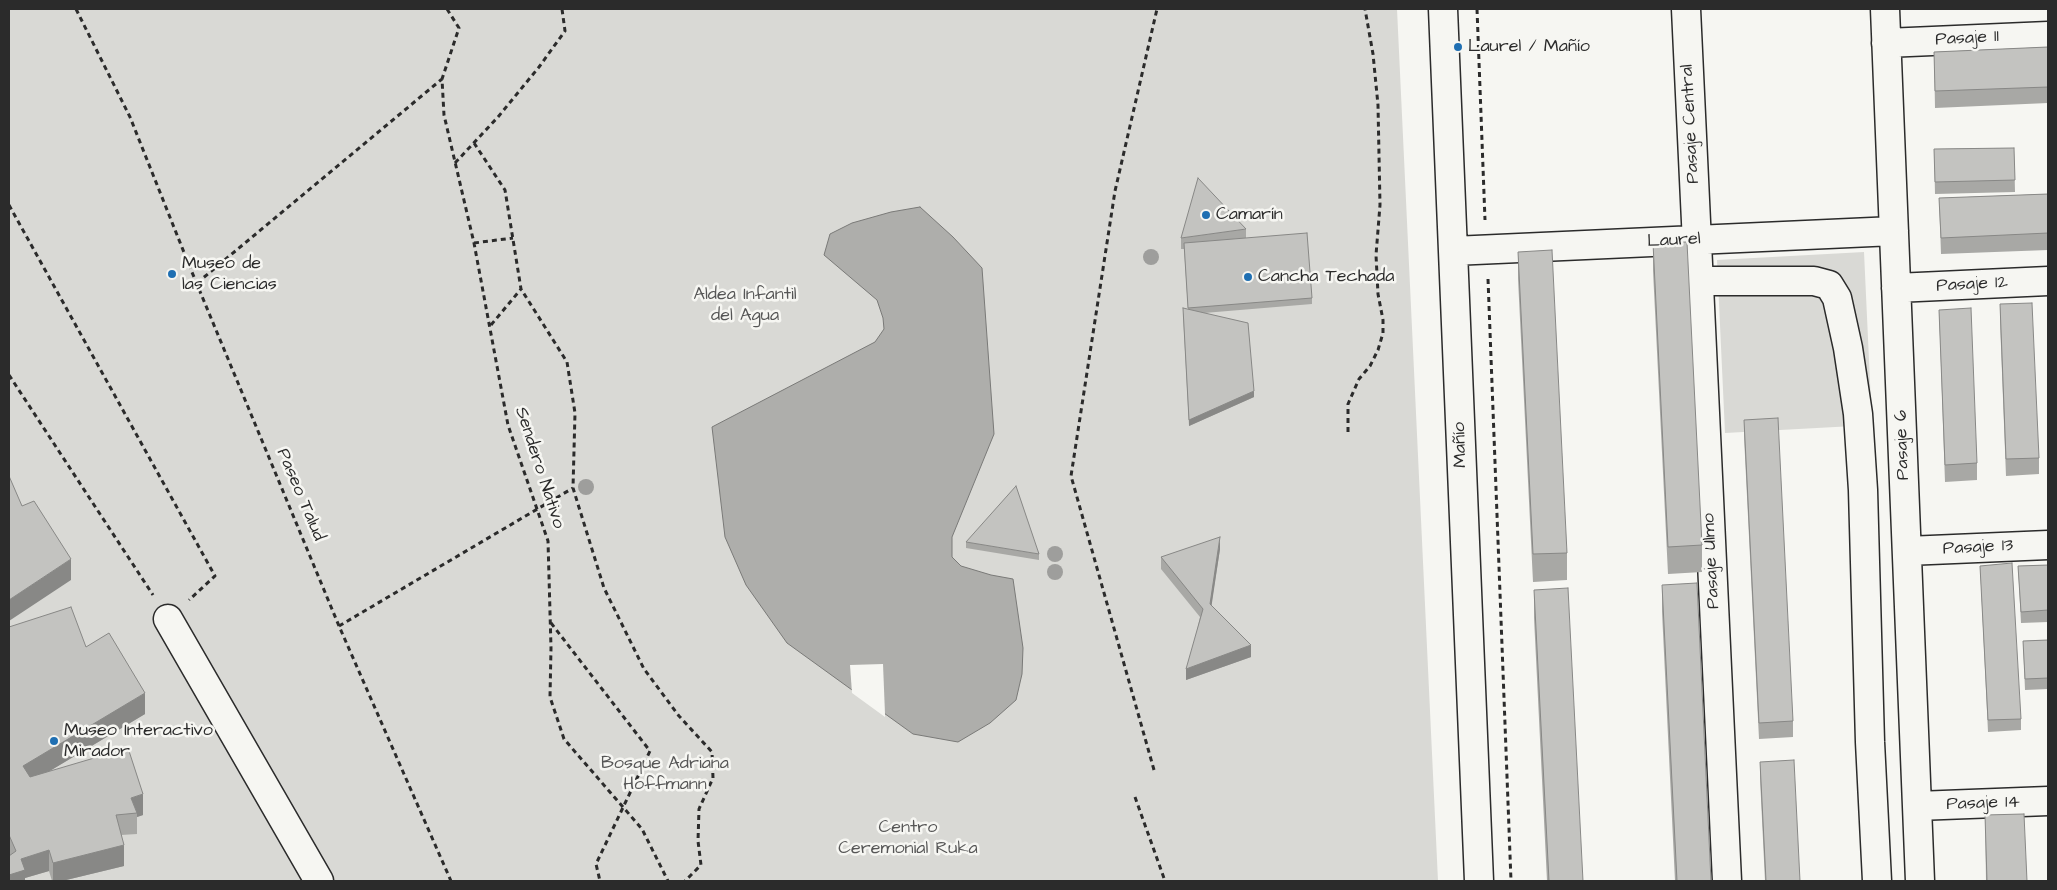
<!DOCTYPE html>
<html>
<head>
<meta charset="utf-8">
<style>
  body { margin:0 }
  #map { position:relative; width:2057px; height:890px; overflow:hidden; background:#f6f6f2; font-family:"Architects Daughter",sans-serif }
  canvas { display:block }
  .frame { position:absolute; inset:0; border:10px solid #2b2b2b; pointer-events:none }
</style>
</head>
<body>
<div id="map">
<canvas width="2057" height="890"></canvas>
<div class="frame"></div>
</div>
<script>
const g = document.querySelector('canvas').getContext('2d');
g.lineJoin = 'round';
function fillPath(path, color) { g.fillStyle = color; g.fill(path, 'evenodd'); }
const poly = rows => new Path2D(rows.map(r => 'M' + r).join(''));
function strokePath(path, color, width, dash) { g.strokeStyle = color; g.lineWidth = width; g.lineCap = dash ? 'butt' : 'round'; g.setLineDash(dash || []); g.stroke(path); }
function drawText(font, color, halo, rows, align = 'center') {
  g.font = font + ' "Architects Daughter",sans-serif'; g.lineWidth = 5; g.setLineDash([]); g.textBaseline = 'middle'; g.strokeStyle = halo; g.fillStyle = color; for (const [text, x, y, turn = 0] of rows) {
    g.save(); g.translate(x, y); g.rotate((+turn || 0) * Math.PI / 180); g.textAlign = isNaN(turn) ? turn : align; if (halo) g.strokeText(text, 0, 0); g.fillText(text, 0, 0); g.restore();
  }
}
const green = poly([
  [9,9,1397,9,1438,881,9,881],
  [1864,252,1872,425,1725,433,1717,260]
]);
const water = poly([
  [920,207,953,237,982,268,994,434,952,537,952,557,961,566,991,575,1013,579,1023,648,1022,674,1016,700,990,723,958,742,913,734,787,643,746,585,725,537,712,427,875,342,884,329,883,318,877,300,824,255,830,234,852,223,891,212,920,207]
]);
const pier = poly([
  [883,664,885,714,885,717,852,693,850,665]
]);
const path = poly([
  [76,9,130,117,189,265,339,626,451,881],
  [447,9,459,28,442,79,444,115,474,243,508,425,548,541,551,648,550,697,564,739,642,829,668,881],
  [1477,9,1485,220],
  [474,143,505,190,521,289,567,362,575,413,573,488,604,588,644,669,679,716,712,752,713,778,699,809,698,841,701,865,685,881],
  [455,163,498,117,539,67,565,31,562,9],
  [9,205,215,576,189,600],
  [474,243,513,238],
  [1488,279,1511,881],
  [197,283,442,79],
  [491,325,521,289],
  [9,375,153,595],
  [1348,432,1348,404,1359,379,1370,366,1378,350,1383,333,1383,320,1378,294,1376,255,1380,205,1378,105,1373,54,1365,9],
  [551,623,650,751,596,864,600,881],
  [339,626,573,488],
  [1154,770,1071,476,1115,191,1157,9],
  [1135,797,1165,881]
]);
const minor = poly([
  [1443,9,1479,881],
  [1686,9,1727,881],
  [1885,9,1920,881],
  [1886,43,2048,36],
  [1453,251,1894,231],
  [1698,281,1814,281,1829,285,1837,298,1848,348,1858,414,1863,490,1870,742,1877,881],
  [1896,288,2048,281],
  [1907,551,2048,545],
  [168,619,319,881],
  [1917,806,2048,801]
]);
const trees = [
  [1151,257],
  [586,487],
  [1055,554],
  [1055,572]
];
const wall = poly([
  [2048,47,2048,103,1935,108,1934,52],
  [2014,148,2015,192,1935,194,1934,149],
  [2048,194,2048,250,1941,254,1939,198],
  [1246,229,1246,238,1312,298,1312,304,1204,313,1254,397,1189,426,1183,314,1188,309,1184,249,1181,249,1181,238],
  [1653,243,1702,545,1702,572,1668,574,1653,271],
  [1518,252,1567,553,1567,580,1533,582,1518,279],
  [2000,304,2039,458,2039,474,2006,476,2000,321],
  [1939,310,1977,463,1977,480,1945,482],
  [1744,420,1793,721,1793,737,1759,739,1744,436],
  [966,542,1039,554,1039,560,966,548],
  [1220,549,1211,606,1251,657,1186,680,1200,617,1161,569,1161,557],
  [2048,565,2048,622,2021,623,2018,566],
  [1980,566,2021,719,2021,730,1988,732],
  [1662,585,1711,881,1675,881,1662,612],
  [1534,590,1583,881,1547,881,1534,618],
  [9,627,86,647,145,714,48,772,143,815,137,817,137,834,121,835,124,866,62,881,52,881,49,871,25,878,25,881,9,881],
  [2048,640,2048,689,2025,690,2023,641],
  [1760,762,1800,881,1765,881,1760,778],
  [1985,815,2027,881,1986,881]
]);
const shadedWall = poly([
  [1254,391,1254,397,1189,426,1189,420],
  [1220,537,1220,549,1210,616,1210,604],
  [71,559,71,580,9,621,9,600],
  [1251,645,1251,657,1186,680,1186,669],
  [145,693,145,714,23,787,23,766],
  [143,794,143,815,137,817,137,813,131,798],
  [124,845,124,866,62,881,53,881,53,863],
  [49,850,49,871,25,878,25,881,9,881,9,875,21,859]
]);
const building = poly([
  [2048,47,2048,87,1935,91,1934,52,2048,47],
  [2014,148,2015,180,1935,182,1934,149,2014,148],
  [1198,178,1246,229,1181,238,1198,178],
  [2048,194,2048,233,1941,238,1939,198,2048,194],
  [1307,233,1312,298,1188,308,1184,243,1307,233],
  [1687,242,1702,545,1668,547,1653,243,1687,242],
  [1552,250,1567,553,1533,554,1518,252,1552,250],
  [2032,303,2039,458,2006,459,2000,304,2032,303],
  [1183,308,1248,323,1254,391,1189,420,1183,308],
  [1971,308,1977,463,1945,465,1939,310,1971,308],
  [1778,418,1793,721,1759,723,1744,420,1778,418],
  [9,476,22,506,34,501,71,559,9,600,9,476],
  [1016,486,1039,554,966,542,1016,486],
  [1220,537,1210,604,1251,645,1186,669,1203,609,1161,557,1220,537],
  [2012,563,2021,719,1988,720,1980,566,2012,563],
  [2048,565,2048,610,2021,612,2018,566,2048,565],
  [1697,583,1711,881,1677,881,1662,585,1697,583],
  [1568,588,1583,881,1549,881,1534,590,1568,588],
  [71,607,86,647,109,633,145,693,23,766,30,777,128,748,143,794,131,798,137,813,116,815,124,845,53,863,49,850,21,859,25,870,9,875,9,856,16,851,9,835,9,627,71,607],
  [2048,640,2048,678,2025,679,2023,641,2048,640],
  [1794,760,1800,881,1766,881,1760,762,1794,760],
  [2024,814,2027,881,1987,881,1985,815,2024,814]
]);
const markers = [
  [1458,47,5,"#1f6fb2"],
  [1206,215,5,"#1f6fb2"],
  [172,274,5,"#1f6fb2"],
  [1248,277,5,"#1f6fb2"],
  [54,741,5,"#1f6fb2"]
];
const streetNames = [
  ["Pasaje 11",1967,39,-3],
  ["Pasaje Central",1691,124,-93],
  ["Laurel",1674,241,-3],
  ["Pasaje 12",1972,285,-3],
  ["Mañío",1461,445,-92],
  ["Pasaje 6",1903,445,-92],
  ["Sendero Nativo",539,468,72],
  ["Paseo Talud",300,495,67],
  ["Pasaje 13",1978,548,-3],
  ["Pasaje Ulmo",1712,561,-93],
  ["Pasaje 14",1983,804,-2]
];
const poiNames = [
  ["Laurel / Mañío",1468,47],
  ["Camarín",1216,215],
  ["Museo de",182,264],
  ["las Ciencias",182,285],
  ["Cancha Techada",1258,277],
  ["Museo Interactivo",64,731],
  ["Mirador",64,752]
];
const parkNames = [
  ["Aldea Infantil",745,295],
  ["del Agua",745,316],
  ["Bosque Adriana",665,764],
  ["Hoffmann",665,785],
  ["Centro",908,828],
  ["Ceremonial Ruka",908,849]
];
fillPath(green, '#d9d9d5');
fillPath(water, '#aeaeab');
strokePath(water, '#7a7a78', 1);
fillPath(pier, '#f6f6f2');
strokePath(minor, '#2b2b2b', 31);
strokePath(path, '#2b2b2b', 3, [5, 4]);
strokePath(minor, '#f6f6f2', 28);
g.fillStyle = '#9e9e9c';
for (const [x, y] of trees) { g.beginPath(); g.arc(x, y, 8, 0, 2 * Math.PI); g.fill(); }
fillPath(wall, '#a8a8a5');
fillPath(shadedWall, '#888886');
fillPath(building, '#c3c3c0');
strokePath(building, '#888886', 1);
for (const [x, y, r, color] of markers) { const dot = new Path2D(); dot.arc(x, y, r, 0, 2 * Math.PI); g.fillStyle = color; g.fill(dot); strokePath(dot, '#f6f6f2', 2); }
drawText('18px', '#2b2b2b', '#f6f6f2', streetNames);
drawText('18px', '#2b2b2b', '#f6f6f2', poiNames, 'left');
drawText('18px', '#565656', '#f6f6f2', parkNames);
</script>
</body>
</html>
